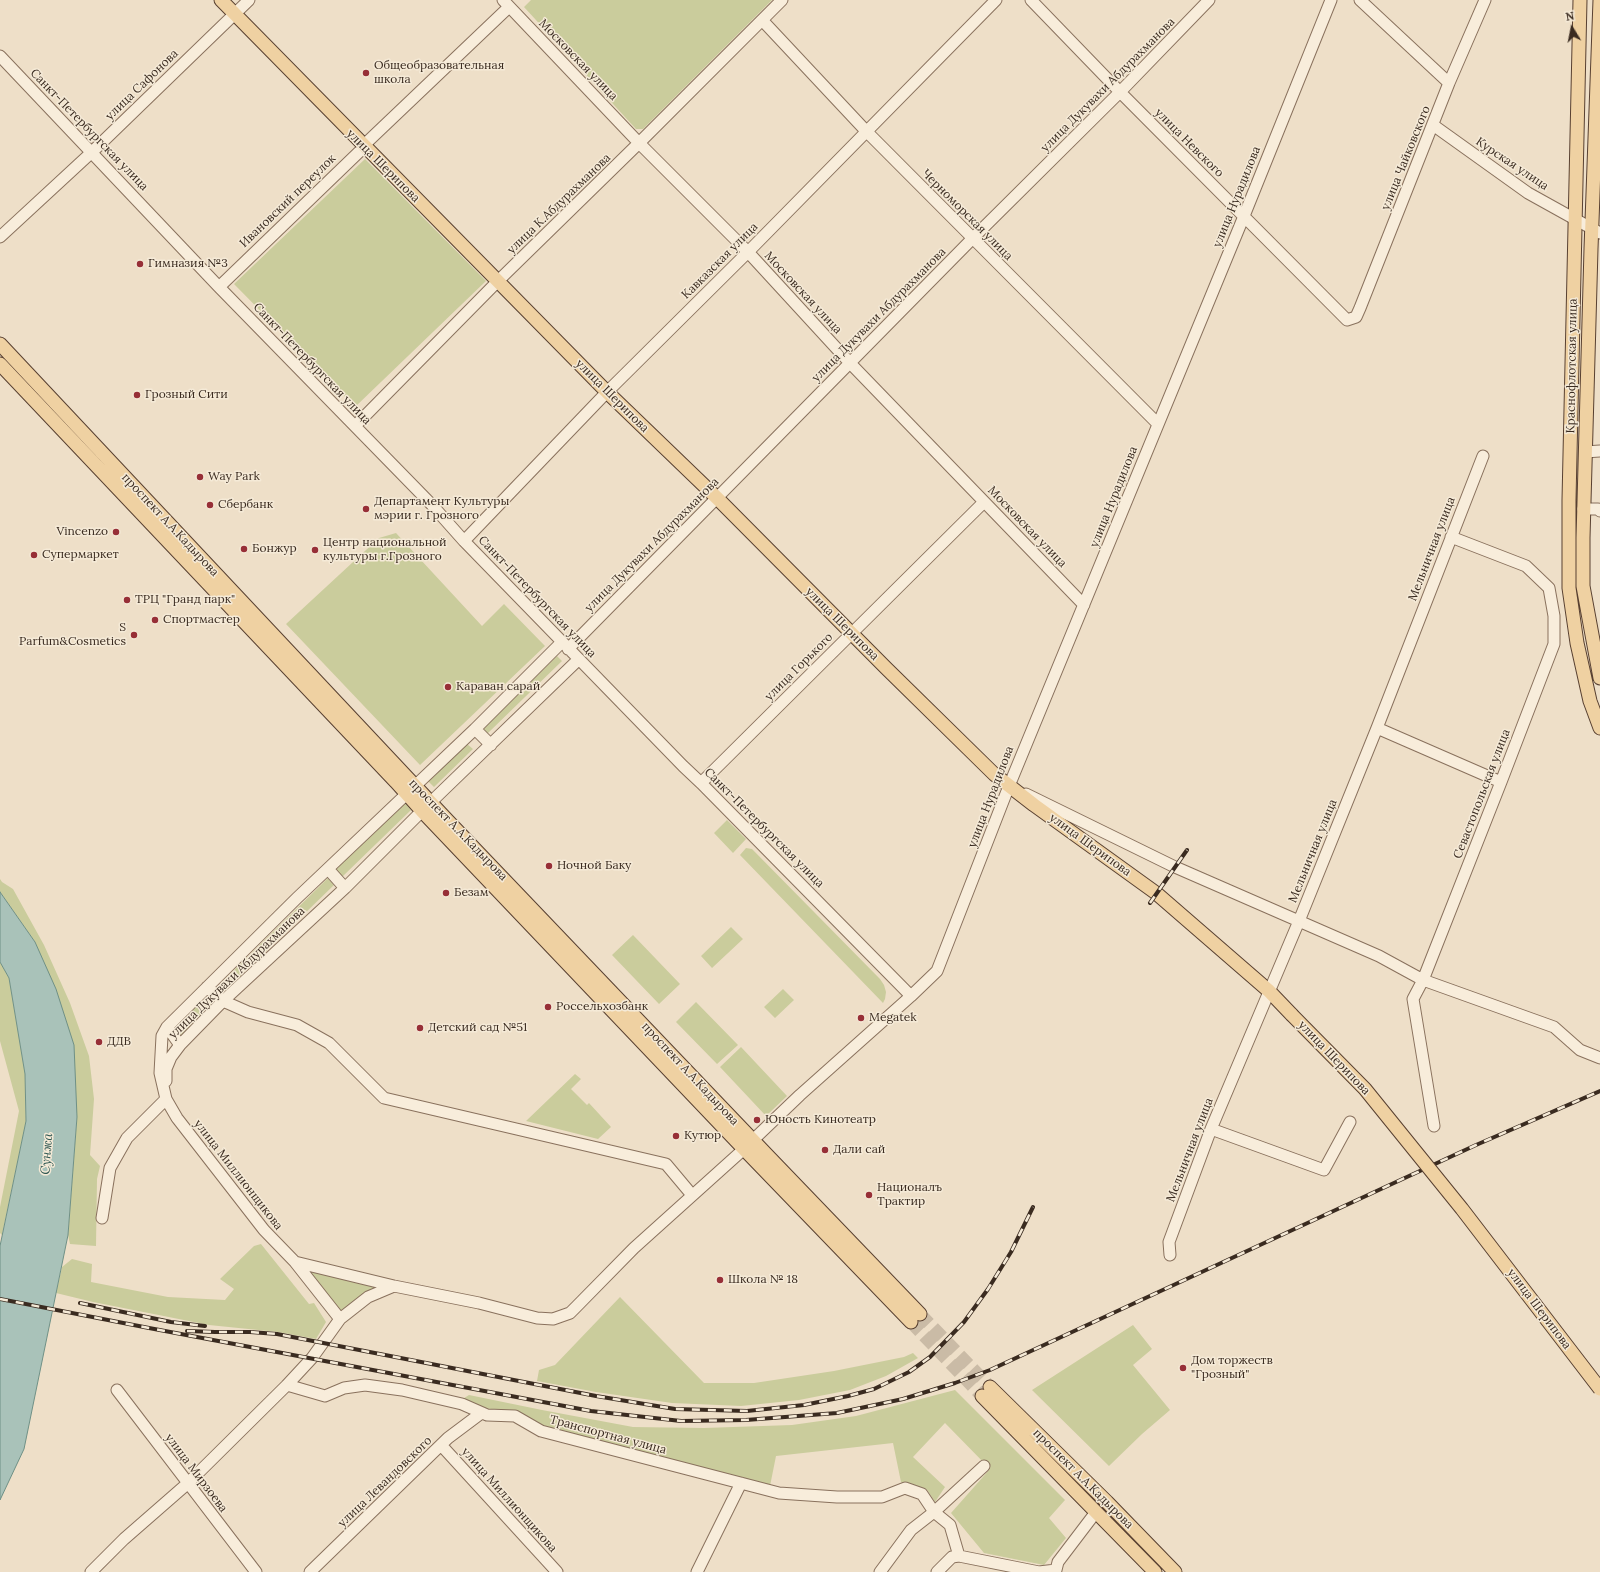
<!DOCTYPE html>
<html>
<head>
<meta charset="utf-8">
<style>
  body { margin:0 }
  #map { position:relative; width:1600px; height:1572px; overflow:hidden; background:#eedfc8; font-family:Lora,serif }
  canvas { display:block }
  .north { position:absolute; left:1552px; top:8px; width:40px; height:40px; -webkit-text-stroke:3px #f5ead7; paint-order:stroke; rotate:350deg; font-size:11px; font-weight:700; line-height:16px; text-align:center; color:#3a2b20 }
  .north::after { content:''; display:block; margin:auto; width:14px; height:18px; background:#3a2b20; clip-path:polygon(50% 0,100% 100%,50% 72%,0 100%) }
</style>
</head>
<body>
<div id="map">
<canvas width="1600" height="1572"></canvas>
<div class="north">N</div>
</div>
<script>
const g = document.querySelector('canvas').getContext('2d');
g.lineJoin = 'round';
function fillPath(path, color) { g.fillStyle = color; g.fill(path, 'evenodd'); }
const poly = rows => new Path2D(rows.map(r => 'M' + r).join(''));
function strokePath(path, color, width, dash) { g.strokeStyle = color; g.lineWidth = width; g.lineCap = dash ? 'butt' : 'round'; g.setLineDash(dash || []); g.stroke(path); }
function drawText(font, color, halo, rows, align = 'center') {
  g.font = font + ' Lora,serif'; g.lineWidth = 3; g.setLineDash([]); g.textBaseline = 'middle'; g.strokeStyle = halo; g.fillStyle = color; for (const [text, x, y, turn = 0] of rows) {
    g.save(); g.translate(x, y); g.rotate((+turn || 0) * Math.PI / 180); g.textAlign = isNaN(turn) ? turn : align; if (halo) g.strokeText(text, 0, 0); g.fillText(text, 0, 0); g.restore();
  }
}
const green = poly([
  [531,0,772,0,643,129,636,129,524,7],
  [365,159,486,281,355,407,234,284],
  [396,533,482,626,504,604,545,646,420,765,286,624,379,538],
  [557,656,562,661,487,734,482,729],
  [467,744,473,749,434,787,428,781],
  [405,803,411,810,342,877,335,870],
  [727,820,746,839,733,853,714,833],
  [746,848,752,849,880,979,884,985,886,992,885,999,883,1003,740,855],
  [328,878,334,885,230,986,224,980],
  [0,879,2,882,13,889,44,945,70,1003,89,1056,94,1099,90,1155,100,1166,97,1179,96,1246,70,1244,68,1235,77,1117,35,942,0,892],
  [731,927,743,939,712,968,701,956],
  [633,935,680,984,659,1004,612,955],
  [0,962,9,978,25,1074,26,1121,2,1235,0,1233,0,1207,19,1111,0,1041],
  [783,989,794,1000,775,1018,764,1007],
  [206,997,213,1003,181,1036,174,1029],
  [696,1002,738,1045,717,1064,676,1022],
  [741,1047,787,1096,766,1116,720,1067],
  [575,1074,581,1079,571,1089,587,1105,589,1103,611,1127,598,1139,526,1121],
  [261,1244,309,1304,314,1303,326,1322,316,1339,278,1332,209,1325,93,1302,56,1293,62,1267,72,1259,92,1264,91,1282,168,1297,225,1300,234,1289,220,1279,254,1246],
  [295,1262,394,1286,340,1319],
  [620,1297,704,1383,754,1383,834,1371,904,1357,913,1353,918,1358,886,1376,850,1390,799,1400,741,1406,672,1403,596,1392,537,1381,539,1370,555,1365],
  [1133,1325,1152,1349,1133,1365,1170,1410,1142,1434,1109,1466,1032,1390],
  [955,1390,1065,1500,1049,1518,1066,1538,1044,1565,984,1553,951,1513,990,1469,945,1423,913,1457,945,1487,935,1502,927,1490,901,1482,893,1443,776,1456,770,1486,543,1427,515,1411,480,1408,461,1400,469,1395,542,1410,633,1427,704,1428,792,1425,856,1416]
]);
const water = poly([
  [0,892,35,942,56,989,74,1045,77,1117,68,1235,24,1449,0,1500,0,1246,26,1121,25,1074,9,978,0,962,0,892]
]);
const majorTunnel = poly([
  [920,1314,990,1387],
  [911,1322,982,1396]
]);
const minor = poly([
  [503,0,639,143,748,252,850,363,1084,605],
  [1031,0,1120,92,1347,320,1356,317,1360,308,1449,83,1485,0],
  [1360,0,1449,83],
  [762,20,866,131,1158,424],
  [0,56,219,287,432,505,464,541,683,766,701,783,911,996],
  [1433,125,1528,193,1600,233],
  [363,146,509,7],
  [0,237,92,152,249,0],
  [219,287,359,152],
  [355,426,497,282,639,143,782,0],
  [1585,452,1600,451],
  [1583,509,1598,509,1600,511],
  [1451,537,1526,566,1549,588,1554,616,1554,644,1501,782,1423,980,1554,1027,1580,1050,1600,1058],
  [464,541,607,392,748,252,996,0],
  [568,649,972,239,1120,92,1209,0],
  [1377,728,1501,782],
  [475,729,491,745],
  [701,783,984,502],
  [1026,794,1175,867,1379,956,1423,980,1413,999,1434,1126],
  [328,869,345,888],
  [207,987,223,1001,248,1012,297,1025,329,1043,384,1098,666,1164,692,1195],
  [167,1027,180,1045],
  [166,1081,166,1069,171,1057,180,1045,223,1001,345,888,431,802,579,659],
  [1211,1129,1324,1170,1350,1122],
  [753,1140,800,1095,911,996,937,971,1009,786,1244,216,1331,0],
  [102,1218,110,1168,127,1138,166,1099],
  [1170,1255,1169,1242,1211,1129,1299,921,1377,728,1483,456],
  [295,1262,394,1286,479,1303,537,1318,553,1319,570,1313,577,1306,634,1248,744,1149],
  [340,1319,295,1262,264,1230,177,1118,166,1099,160,1073,162,1036,167,1027,297,898,475,729,562,642],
  [287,1385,325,1396,344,1388,365,1385,402,1390,462,1404,487,1415,515,1416,541,1431,779,1493,837,1497,882,1497,905,1488,922,1494,934,1512,950,1525,959,1556],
  [117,1390,256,1572],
  [441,1445,557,1572],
  [91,1572,124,1539,187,1484,287,1385,312,1358,340,1319,368,1297,394,1286],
  [310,1572,448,1438,480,1414],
  [697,1572,741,1483],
  [880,1572,911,1530,934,1512,984,1466],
  [937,1572,952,1557,959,1556,1039,1572,1056,1570,1058,1562,1096,1512]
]);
const major = poly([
  [221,0,607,392,717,498,886,668,994,774,1034,805,1156,893,1269,991,1292,1015],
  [1580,0,1569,500,1569,588,1577,643,1590,701,1600,728],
  [1600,0,1591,249,1583,538,1583,586,1600,678],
  [0,344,448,821,768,1156,920,1314],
  [0,364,396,782,422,811,744,1149,911,1322],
  [990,1387,1107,1502,1175,1572],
  [982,1396,1155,1572]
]);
const rail = poly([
  [1150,903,1187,850],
  [0,1299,149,1328,591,1411,681,1421,746,1420,837,1413,903,1399,955,1383,990,1370,1476,1145,1600,1091],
  [80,1303,171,1322,205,1326],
  [187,1331,215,1332,250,1332,277,1334,596,1396,675,1409,747,1411,804,1405,848,1396,874,1389,909,1372,930,1357,964,1322,988,1289,1011,1252,1033,1207]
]);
const majorBridge = poly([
  [1292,1015,1365,1089,1462,1209,1600,1389]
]);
const markers = [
  [366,73,4,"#972f37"],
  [140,264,4,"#972f37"],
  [137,395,4,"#972f37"],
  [200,477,4,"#972f37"],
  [210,505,4,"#972f37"],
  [366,509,4,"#972f37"],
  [116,532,4,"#972f37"],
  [244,549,4,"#972f37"],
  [315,550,4,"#972f37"],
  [34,555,4,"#972f37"],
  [127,600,4,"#972f37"],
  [155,620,4,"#972f37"],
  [134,635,4,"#972f37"],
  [448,687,4,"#972f37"],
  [549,866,4,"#972f37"],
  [446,893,4,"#972f37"],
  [548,1007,4,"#972f37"],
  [861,1018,4,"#972f37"],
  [420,1028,4,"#972f37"],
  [99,1042,4,"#972f37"],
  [757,1120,4,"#972f37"],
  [676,1136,4,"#972f37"],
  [825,1150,4,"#972f37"],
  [869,1195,4,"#972f37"],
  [720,1280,4,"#972f37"],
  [1183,1368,4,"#972f37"]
];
const streetNames = [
  ["Московская улица",578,60,46],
  ["улица Сафонова",142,85,-44],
  ["улица Дукувахи Абдурахманова",1108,85,-45],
  ["Санкт-Петербургская улица",89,130,46],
  ["улица Невского",1189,143,45],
  ["улица Чайковского",1406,158,-68],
  ["Курская улица",1512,164,34],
  ["улица Шерипова",383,166,45],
  ["улица Нурадилова",1237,197,-68],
  ["Ивановский переулок",288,201,-44],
  ["улица К.Абдурахманова",559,204,-44],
  ["Черноморская улица",967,215,45],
  ["Кавказская улица",720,261,-45],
  ["Московская улица",803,293,47],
  ["улица Дукувахи Абдурахманова",879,315,-45],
  ["Санкт-Петербургская улица",312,364,46],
  ["Краснофлотская улица",1572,366,-89],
  ["улица Шерипова",612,396,45],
  ["улица Нурадилова",1114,497,-68],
  ["проспект А.А.Кадырова",170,525,47],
  ["Московская улица",1027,527,46],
  ["улица Дукувахи Абдурахманова",652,545,-45],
  ["Мельничная улица",1432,549,-69],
  ["Санкт-Петербургская улица",537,597,46],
  ["улица Шерипова",842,624,45],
  ["улица Горького",799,667,-45],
  ["Севастопольская улица",1482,794,-69],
  ["улица Нурадилова",991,797,-69],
  ["Санкт-Петербургская улица",764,828,45],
  ["проспект А.А.Кадырова",458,830,46],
  ["улица Шерипова",1090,845,36],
  ["Мельничная улица",1313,851,-68],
  ["улица Дукувахи Абдурахманова",237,973,-44],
  ["улица Шерипова",1334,1058,46],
  ["проспект А.А.Кадырова",690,1074,47],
  ["Мельничная улица",1190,1150,-69],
  ["улица Миллионщикова",238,1175,52],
  ["улица Шерипова",1539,1309,53],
  ["Транспортная улица",608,1435,15],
  ["улица Мирзоева",196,1473,53],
  ["проспект А.А.Кадырова",1083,1479,45],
  ["улица Левандовского",385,1482,-44],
  ["улица Миллионщикова",509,1500,48]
];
const poiNames = [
  ["Общеобразовательная",374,66],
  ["школа",374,80],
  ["Гимназия №3",148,264],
  ["Грозный Сити",145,395],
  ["Way Park",208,477],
  ["Департамент Культуры",374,502],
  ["мэрии г. Грозного",374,516],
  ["Сбербанк",218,505],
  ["Vincenzo",108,532,"right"],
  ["Центр национальной",323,543],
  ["культуры г.Грозного",323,557],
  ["Бонжур",252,549],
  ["Супермаркет",42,555],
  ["ТРЦ \"Гранд парк\"",135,600],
  ["Спортмастер",163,620],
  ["S",126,628,"right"],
  ["Parfum&Cosmetics",126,642,"right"],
  ["Караван сарай",456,687],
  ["Ночной Баку",557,866],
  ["Безам",454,893],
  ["Россельхозбанк",556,1007],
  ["Megatek",869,1018],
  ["Детский сад №51",428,1028],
  ["ДДВ",107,1042],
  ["Юность Кинотеатр",765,1120],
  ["Кутюр",684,1136],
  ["Дали сай",833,1150],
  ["Националъ",877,1188],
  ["Трактир",877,1202],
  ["Школа № 18",728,1280],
  ["Дом торжеств",1191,1361],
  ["\"Грозный\"",1191,1375]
];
const waterNames = [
  ["Сунжа",47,1154,-86]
];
fillPath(green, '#cacc9c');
fillPath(water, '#a9c2b9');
strokePath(water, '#6f9086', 1);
strokePath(majorTunnel, '#cabba6', 13, [13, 6]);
strokePath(minor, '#89715d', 13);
strokePath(major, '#584031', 15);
strokePath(minor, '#f8eddb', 11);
strokePath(major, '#efd1a2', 13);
strokePath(rail, '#3a2b20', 4);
strokePath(rail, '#f5ead7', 2.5, [8]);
strokePath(majorBridge, '#584031', 15, []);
strokePath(majorBridge, '#efd1a2', 13);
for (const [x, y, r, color] of markers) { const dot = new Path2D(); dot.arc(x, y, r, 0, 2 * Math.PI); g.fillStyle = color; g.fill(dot); strokePath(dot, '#f5ead7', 1.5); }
drawText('12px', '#3a2b20', '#f5ead7', streetNames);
drawText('12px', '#3a2b20', '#f5ead7', poiNames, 'left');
drawText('italic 13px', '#305954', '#f5ead7', waterNames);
</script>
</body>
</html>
